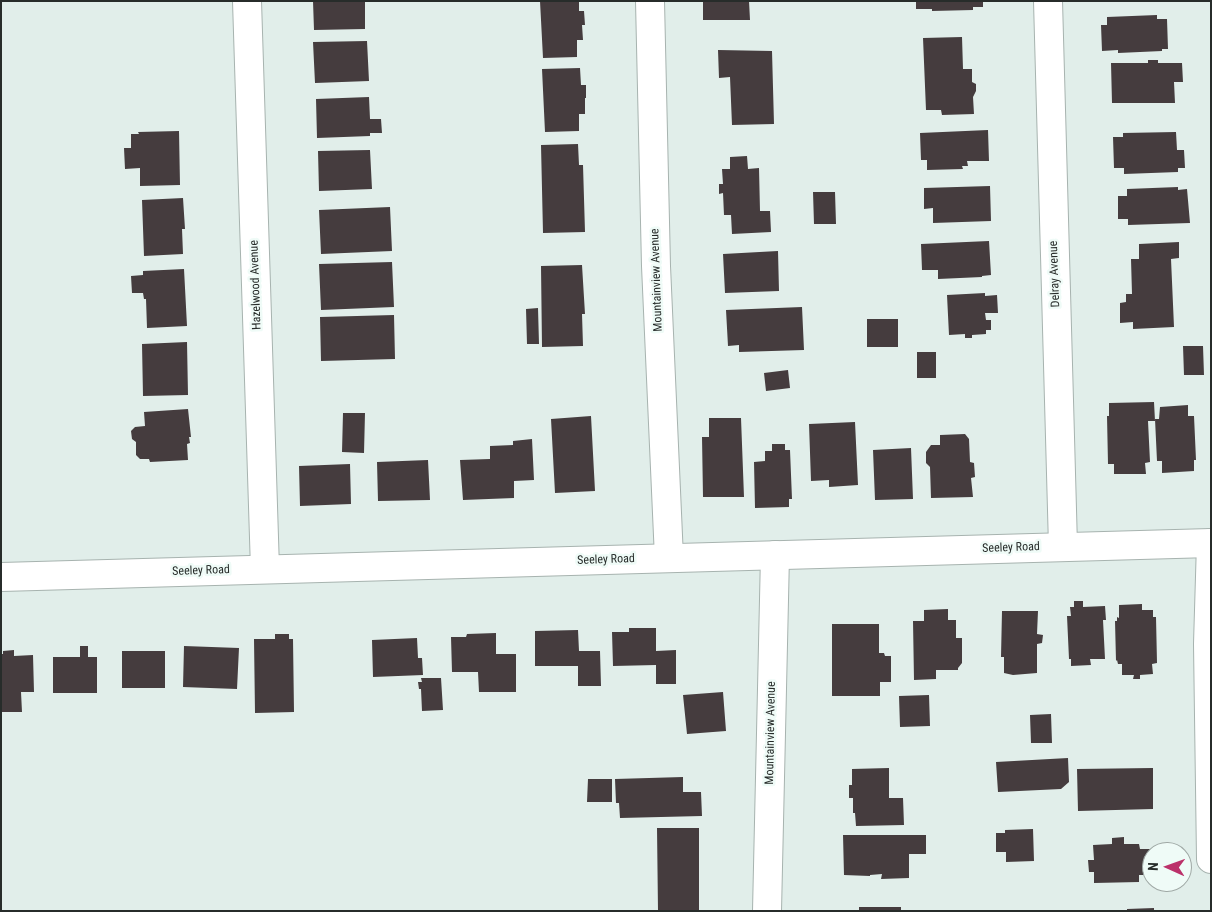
<!DOCTYPE html>
<html>
<head>
<meta charset="utf-8">
<style>
  body { margin:0 }
  #map { position:relative; width:1212px; height:912px; overflow:hidden; background:#e1eeea; font-family:"Roboto Condensed",sans-serif }
  canvas { display:block }
  .frame { position:absolute; inset:0; border:2px solid #272c2a; pointer-events:none }
  .north { position:absolute; left:1142px; top:842px; width:50px; height:50px; box-sizing:border-box; background:#effbf7; border:1px solid #9fa8a5; border-radius:50%; rotate:272deg; font-size:14px; font-weight:700; line-height:20px; text-align:center; color:#272c2a }
  .north::after { content:''; display:block; margin:auto; width:18px; height:22px; background:#bb316a; clip-path:polygon(50% 0,100% 100%,50% 72%,0 100%) }
</style>
</head>
<body>
<div id="map">
<canvas width="1212" height="912"></canvas>
<div class="frame"></div>
<div class="north">N</div>
</div>
<script>
const g = document.querySelector('canvas').getContext('2d');
g.lineJoin = 'round';
function fillPath(path, color) { g.fillStyle = color; g.fill(path, 'evenodd'); }
const poly = rows => new Path2D(rows.map(r => 'M' + r).join(''));
function strokePath(path, color, width, dash) { g.strokeStyle = color; g.lineWidth = width; g.lineCap = dash ? 'butt' : 'round'; g.setLineDash(dash || []); g.stroke(path); }
function drawText(font, color, halo, rows, align = 'center') {
  g.font = font + ' "Roboto Condensed",sans-serif'; g.lineWidth = 5; g.setLineDash([]); g.textBaseline = 'middle'; g.strokeStyle = halo; g.fillStyle = color; for (const [text, x, y, turn = 0] of rows) {
    g.save(); g.translate(x, y); g.rotate((+turn || 0) * Math.PI / 180); g.textAlign = isNaN(turn) ? turn : align; if (halo) g.strokeText(text, 0, 0); g.fillText(text, 0, 0); g.restore();
  }
}
const building = poly([
  [313,1,365,1,365,29,314,30],
  [540,1,579,1,579,11,584,11,585,25,582,25,583,40,577,40,577,57,543,58],
  [703,1,749,1,750,20,703,20],
  [916,1,983,1,983,7,973,7,973,10,932,11,932,9,916,9],
  [1157,15,1157,19,1167,19,1168,49,1162,49,1162,51,1118,53,1118,50,1102,51,1101,25,1107,25,1107,17],
  [962,37,963,69,972,69,972,82,976,84,976,91,973,97,974,114,942,115,941,110,926,110,923,38],
  [367,41,369,81,315,83,313,42],
  [718,50,772,51,774,124,732,125,730,77,719,78],
  [1148,60,1158,60,1158,63,1182,63,1183,82,1174,82,1175,103,1112,103,1111,63,1148,63],
  [580,68,581,85,586,85,586,98,585,98,585,114,579,114,579,131,545,132,542,69],
  [369,97,370,119,381,119,382,133,370,133,370,136,317,138,316,99],
  [988,130,989,161,967,161,968,166,962,166,963,169,927,170,927,160,921,160,920,133],
  [179,131,180,185,140,186,140,168,125,169,124,148,131,148,131,134,139,134,138,132],
  [1176,132,1177,150,1184,150,1185,168,1178,168,1178,172,1124,174,1124,168,1114,168,1113,137,1123,137,1123,133],
  [578,144,579,165,583,165,585,232,543,233,541,145],
  [370,150,372,189,319,191,318,151],
  [747,156,748,169,759,168,760,211,770,211,771,232,732,234,731,215,724,215,723,193,719,194,719,184,723,184,722,169,730,169,730,157],
  [990,186,991,221,933,223,933,208,924,209,924,188],
  [1178,187,1178,190,1187,189,1190,223,1128,225,1128,219,1118,219,1118,196,1127,196,1127,189],
  [813,192,835,192,836,224,814,224],
  [183,198,185,229,182,229,183,254,144,256,142,200],
  [390,207,392,251,321,254,319,210],
  [989,241,991,275,982,276,982,277,938,279,938,270,922,270,921,244],
  [1179,242,1179,258,1171,259,1174,327,1133,329,1133,322,1120,323,1120,303,1126,302,1126,294,1132,294,1131,259,1139,259,1139,244],
  [778,251,779,291,725,293,723,254],
  [392,262,394,307,321,310,319,264],
  [582,265,585,314,582,314,583,346,542,347,541,266],
  [184,269,187,326,147,328,146,299,144,299,143,293,132,293,131,276,143,275,143,271],
  [985,293,985,296,997,295,998,313,985,313,986,320,991,320,991,330,986,330,986,334,972,335,972,338,965,338,965,334,949,335,947,295],
  [802,307,804,350,739,352,739,345,728,346,726,310],
  [538,308,539,344,527,344,526,309],
  [394,315,395,359,321,361,320,317],
  [867,319,898,319,898,347,867,347],
  [187,342,188,395,143,396,142,344],
  [1183,346,1203,346,1204,375,1184,375],
  [917,352,936,352,936,378,917,378],
  [788,370,790,388,766,391,764,373],
  [1154,402,1155,421,1148,421,1150,462,1145,463,1146,474,1114,474,1114,464,1108,464,1107,416,1109,416,1109,403],
  [1188,405,1188,416,1194,416,1196,460,1194,460,1194,471,1162,473,1162,461,1157,461,1155,419,1159,419,1160,407],
  [188,409,191,437,189,437,190,443,187,444,188,460,150,462,149,459,140,459,136,455,136,442,132,439,131,431,135,427,145,426,144,412],
  [343,413,365,413,364,453,342,452],
  [591,416,595,491,555,493,551,419],
  [709,418,741,418,744,497,703,497,702,437,709,437],
  [855,422,858,485,829,487,829,480,811,481,809,424],
  [965,434,969,439,970,462,974,463,975,477,971,478,973,497,931,498,930,467,926,463,926,452,931,445,940,445,940,435],
  [532,439,534,480,514,481,514,498,463,500,460,460,490,459,490,446,513,445,513,441],
  [772,444,785,444,785,450,790,450,792,499,789,499,789,507,755,508,754,462,765,461,765,451,772,451],
  [911,448,913,499,875,500,873,450],
  [428,460,430,500,378,501,377,462],
  [350,464,351,504,300,506,299,466],
  [1074,601,1083,601,1083,607,1105,606,1106,620,1103,620,1105,659,1090,659,1091,665,1071,666,1071,659,1069,659,1067,616,1071,616,1070,607,1074,607],
  [1142,604,1142,610,1153,610,1153,617,1156,617,1157,663,1152,664,1153,674,1140,675,1140,679,1133,679,1134,675,1122,675,1122,664,1118,664,1117,660,1116,661,1115,621,1117,621,1117,617,1119,618,1119,605],
  [948,609,948,620,956,620,956,638,962,638,962,663,958,668,958,670,936,670,936,679,914,680,913,621,924,621,924,610],
  [1002,611,1038,611,1037,634,1043,635,1042,643,1037,644,1037,673,1013,675,1004,673,1004,657,1001,657],
  [832,624,879,624,879,653,884,653,885,656,891,656,891,682,880,682,880,696,832,696],
  [629,628,656,628,656,651,676,650,676,684,656,684,656,665,613,666,612,632,629,632],
  [578,630,579,651,600,651,601,686,578,686,578,666,535,666,535,631],
  [496,633,496,654,516,654,516,692,479,692,478,672,452,672,451,637,466,637,467,634],
  [275,634,289,634,289,639,293,639,294,712,255,713,254,639,275,639],
  [417,638,418,658,422,658,423,675,373,677,372,640],
  [80,646,88,646,88,657,97,657,97,693,53,693,53,657,80,657],
  [184,646,239,648,237,689,183,687],
  [14,650,14,656,33,655,34,692,21,692,22,712,1,712,1,654,3,654,3,651],
  [122,651,165,651,165,688,122,688],
  [421,678,441,678,443,710,422,711,421,689,419,689,418,682,422,682],
  [723,692,726,731,687,734,683,695],
  [929,695,930,726,900,727,899,696],
  [1051,714,1052,743,1031,743,1030,715],
  [1068,758,1069,782,1061,789,998,792,996,762],
  [889,768,889,798,903,798,904,825,856,826,855,813,853,813,853,798,849,798,849,785,852,785,852,769],
  [1153,768,1153,809,1078,811,1077,769],
  [683,777,683,792,701,792,702,816,620,818,619,803,616,803,615,779],
  [588,779,612,779,612,802,587,802],
  [657,828,699,828,699,911,658,911],
  [1033,829,1034,861,1006,862,1006,852,996,852,996,833,1005,833,1005,830],
  [843,835,926,835,926,854,909,854,909,878,881,879,882,874,870,875,870,876,844,875],
  [1124,837,1124,844,1139,844,1140,849,1153,849,1152,875,1139,875,1139,882,1094,883,1094,872,1089,872,1088,860,1094,860,1093,845,1112,844,1112,838],
  [859,907,901,907,901,911,859,911],
  [1154,908,1154,911,1127,911,1127,909]
]);
const street = poly([
  [247,1,265,569],
  [650,1,656,266,669,558],
  [1048,1,1063,546],
  [1211,543,1208,644,1211,859],
  [767,911,775,555]
]);
const secondary = poly([
  [1,577,1211,543]
]);
const streetNames = [
  ["Delray Avenue",1055,274,-92],
  ["Mountainview Avenue",657,280,-92],
  ["Hazelwood Avenue",256,285,-92],
  ["Seeley Road",1011,548,-2],
  ["Seeley Road",606,560,-2],
  ["Seeley Road",201,571,-2],
  ["Mountainview Avenue",771,733,-89]
];
fillPath(building, '#453c3e');
strokePath(street, '#a7b3af', 30);
strokePath(secondary, '#a7b3af', 30);
strokePath(street, '#fff', 28);
strokePath(secondary, '#fff', 28);
drawText('12px', '#272c2a', '#effbf7', streetNames);
</script>
</body>
</html>
